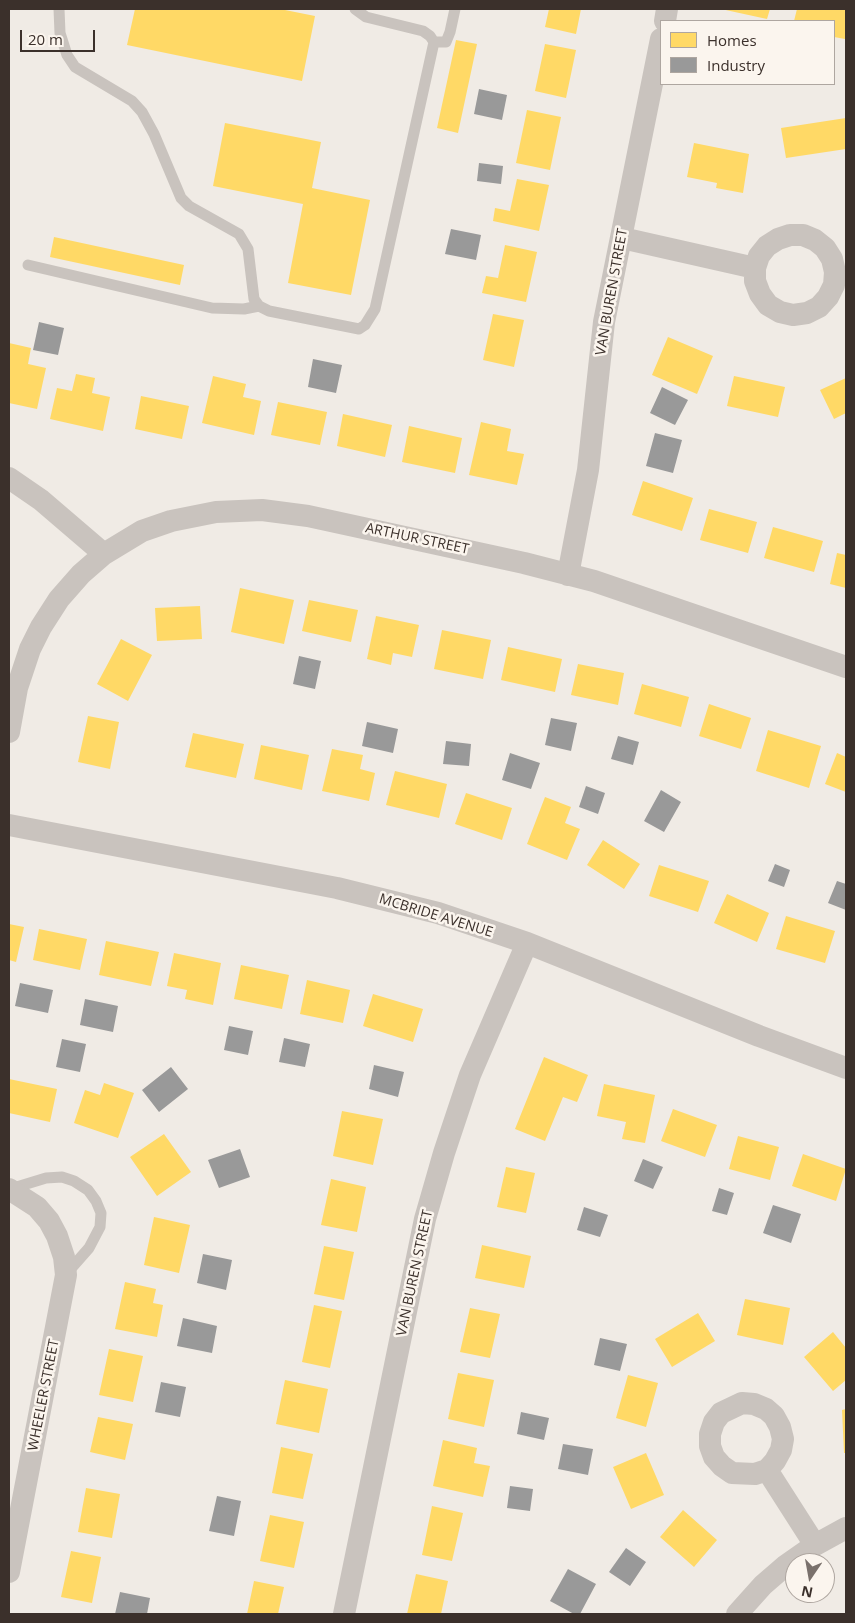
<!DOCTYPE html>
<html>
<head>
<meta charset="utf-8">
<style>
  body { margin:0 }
  #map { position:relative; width:855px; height:1623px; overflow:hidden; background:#f0ebe5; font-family:"Open Sans",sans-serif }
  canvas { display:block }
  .frame { position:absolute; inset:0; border:10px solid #3b302b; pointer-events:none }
  .legend { position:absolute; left:660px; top:20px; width:175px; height:65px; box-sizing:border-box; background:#fbf5ee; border:1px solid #aea6a0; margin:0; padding:6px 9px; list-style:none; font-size:15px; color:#3b302b }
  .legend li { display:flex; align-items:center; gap:10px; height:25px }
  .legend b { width:25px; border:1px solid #aea6a0 }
  .north { position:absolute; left:785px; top:1553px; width:50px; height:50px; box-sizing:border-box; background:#fbf5ee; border:1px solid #aea6a0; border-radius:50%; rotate:192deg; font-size:14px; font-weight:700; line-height:20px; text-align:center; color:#3b302b }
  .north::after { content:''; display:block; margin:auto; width:18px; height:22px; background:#7a716c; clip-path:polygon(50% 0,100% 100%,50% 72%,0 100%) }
  .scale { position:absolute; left:20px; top:30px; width:75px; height:22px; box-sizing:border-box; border:2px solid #3b302b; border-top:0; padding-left:6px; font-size:15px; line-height:18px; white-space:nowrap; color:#3b302b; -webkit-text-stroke:4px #fbf5ee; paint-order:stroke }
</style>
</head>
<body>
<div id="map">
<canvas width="855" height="1623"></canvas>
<div class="frame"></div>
<ul class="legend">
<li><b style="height:14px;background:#ffd966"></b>Homes</li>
<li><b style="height:14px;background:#999"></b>Industry</li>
</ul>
<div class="north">N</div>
<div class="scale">20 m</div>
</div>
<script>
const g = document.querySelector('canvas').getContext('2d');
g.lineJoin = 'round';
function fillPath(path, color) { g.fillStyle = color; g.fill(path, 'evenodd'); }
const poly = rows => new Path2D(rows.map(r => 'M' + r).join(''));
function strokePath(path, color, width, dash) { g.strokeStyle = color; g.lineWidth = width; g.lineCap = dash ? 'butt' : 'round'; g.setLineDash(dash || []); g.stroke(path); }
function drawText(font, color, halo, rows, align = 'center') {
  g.font = font + ' "Open Sans",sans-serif'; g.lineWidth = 5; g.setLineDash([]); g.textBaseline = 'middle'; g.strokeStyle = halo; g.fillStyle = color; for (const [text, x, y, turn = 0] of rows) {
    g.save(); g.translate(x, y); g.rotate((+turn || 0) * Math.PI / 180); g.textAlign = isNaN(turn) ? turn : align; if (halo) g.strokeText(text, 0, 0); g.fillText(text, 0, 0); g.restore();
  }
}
const homes = poly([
  [135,9,280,9,315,16,302,81,127,45],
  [549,9,581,9,576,34,545,27],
  [721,9,770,9,767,19],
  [797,9,846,9,845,39,834,37,834,21,794,21],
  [456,40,477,44,458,133,437,128],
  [545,44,576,50,566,98,535,91],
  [527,110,561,117,550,170,516,163],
  [846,118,846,149,786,158,781,128],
  [225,123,321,142,312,188,370,200,351,295,288,283,303,204,213,186],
  [694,143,749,154,743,193,716,188,717,183,687,177],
  [517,179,549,185,539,231,493,221,495,208,510,211],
  [54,237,184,265,180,285,50,257],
  [505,245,537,252,526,302,482,293,486,276,498,278],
  [493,314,524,320,514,367,483,360],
  [668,337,713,356,697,394,652,375],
  [9,343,31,348,28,364,46,368,37,409,9,403],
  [76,374,95,378,92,393,110,397,103,431,50,419,57,388,72,391],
  [213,376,246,384,243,397,261,401,254,435,202,423],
  [734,376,785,387,778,417,727,406],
  [846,378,846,413,834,419,820,390],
  [141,396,189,406,182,439,135,429],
  [278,402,327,412,320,445,271,435],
  [343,414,392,425,385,457,337,446],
  [481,422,511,429,507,451,524,454,517,485,469,475],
  [409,426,462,438,455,473,402,462],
  [643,481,693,498,682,531,632,515],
  [709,509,757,522,748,553,700,540],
  [773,527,823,541,814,572,764,558],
  [837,553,846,555,846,588,830,584],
  [240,588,294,600,284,644,231,632],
  [309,600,358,610,351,642,302,631],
  [200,606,202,639,157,641,155,608],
  [376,616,419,625,412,657,393,653,391,665,367,659],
  [442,630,491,640,483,679,434,669],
  [121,639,152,655,128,701,97,684],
  [508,647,562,659,555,692,501,680],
  [578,664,624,673,618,705,571,695],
  [642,684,689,697,681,727,634,714],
  [709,704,751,718,741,749,699,736],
  [88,716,119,722,110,769,78,762],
  [768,730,821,746,809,788,756,771],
  [193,733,244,744,236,778,185,767],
  [261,745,309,755,302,790,254,779],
  [332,749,363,755,360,769,375,773,369,801,322,791],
  [837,753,846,757,846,792,825,784],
  [395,771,447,784,439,818,386,805],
  [466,793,512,808,502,840,455,824],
  [545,797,571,807,565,823,580,829,567,860,527,844],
  [603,840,640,864,624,889,587,865],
  [659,865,709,881,698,912,649,896],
  [727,894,769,913,757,942,714,923],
  [786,916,835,931,825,963,776,949],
  [9,924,24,927,16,962,9,960],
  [39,929,87,939,80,970,33,960],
  [106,941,159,952,151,986,99,975],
  [174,953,221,963,213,1005,185,999,187,990,167,986],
  [241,965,289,975,282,1009,234,999],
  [307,980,350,990,343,1023,300,1014],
  [373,994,423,1009,413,1042,363,1026],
  [544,1057,588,1075,577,1102,563,1097,545,1141,515,1129],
  [9,1079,57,1089,50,1122,9,1113],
  [104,1083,134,1093,118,1138,74,1123,85,1090,100,1095],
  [604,1084,655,1095,645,1143,622,1139,626,1122,597,1116],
  [673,1109,717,1125,705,1157,661,1141],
  [342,1111,383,1119,373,1165,333,1156],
  [164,1134,191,1172,157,1196,130,1157],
  [738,1136,779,1147,770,1180,729,1169],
  [803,1154,846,1169,836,1201,792,1186],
  [506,1167,535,1173,526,1213,497,1207],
  [331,1179,366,1187,357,1232,321,1225],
  [154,1217,190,1225,179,1273,144,1265],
  [482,1245,531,1256,524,1288,475,1278],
  [324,1246,354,1252,344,1300,314,1294],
  [125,1282,156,1289,153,1303,163,1305,157,1337,115,1329],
  [745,1299,790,1308,783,1345,737,1335],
  [314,1305,342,1311,330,1368,302,1362],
  [470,1308,500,1314,490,1358,460,1352],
  [698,1313,715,1341,672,1367,655,1339],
  [833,1332,846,1348,846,1380,833,1391,804,1357],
  [109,1349,143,1356,133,1402,99,1395],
  [458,1373,494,1380,484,1427,448,1419],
  [628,1375,658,1383,646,1427,616,1418],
  [285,1380,328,1389,319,1433,276,1424],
  [846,1409,846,1453,844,1453,842,1410],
  [98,1417,133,1424,125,1460,90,1452],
  [443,1440,477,1448,474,1463,490,1466,483,1497,433,1486],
  [281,1447,313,1454,303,1499,272,1493],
  [646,1453,664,1495,631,1509,613,1467],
  [86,1488,120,1494,112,1538,78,1532],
  [432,1506,463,1513,452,1561,422,1555],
  [683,1510,717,1540,694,1567,660,1537],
  [270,1515,304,1522,294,1568,260,1561],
  [71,1551,101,1557,92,1603,61,1597],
  [416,1574,448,1581,441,1614,407,1614],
  [254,1581,284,1587,278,1614,247,1614]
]);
const industry = poly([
  [479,89,507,95,502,120,474,114],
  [479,163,503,166,501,184,477,181],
  [451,229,481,235,476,260,445,254],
  [39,322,64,328,58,355,33,350],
  [313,359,342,365,336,393,308,387],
  [662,387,688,400,675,425,650,413],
  [655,433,682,440,673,473,646,466],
  [299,656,321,661,315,689,293,684],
  [551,718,577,723,571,751,545,745],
  [367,722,398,729,393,753,362,746],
  [618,736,639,742,633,765,611,759],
  [446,741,471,744,469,766,443,764],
  [510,753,540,763,531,789,502,780],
  [586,786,605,793,598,814,579,807],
  [661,790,681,802,664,832,644,821],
  [775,864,790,870,784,887,768,881],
  [837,881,846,884,846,910,828,903],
  [20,983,53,990,48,1013,15,1006],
  [85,999,118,1006,113,1032,80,1025],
  [229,1026,253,1031,248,1055,224,1050],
  [284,1038,310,1044,305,1067,279,1062],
  [62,1039,86,1044,80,1072,56,1067],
  [374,1065,404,1072,398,1097,369,1089],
  [171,1067,188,1089,159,1112,142,1090],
  [240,1149,250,1177,219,1188,208,1160],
  [643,1159,663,1167,653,1189,634,1181],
  [719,1188,734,1193,727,1215,712,1211],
  [773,1205,801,1214,791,1243,763,1233],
  [584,1207,608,1215,600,1237,577,1230],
  [203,1254,232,1260,226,1290,197,1283],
  [183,1318,217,1326,212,1353,177,1346],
  [600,1338,627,1344,620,1371,594,1365],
  [161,1382,186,1387,180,1417,155,1412],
  [521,1412,549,1418,544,1440,517,1434],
  [563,1444,593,1449,588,1475,558,1469],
  [510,1486,533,1489,530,1511,507,1508],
  [217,1496,241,1501,234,1536,209,1531],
  [626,1548,646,1562,630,1586,609,1572],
  [568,1569,596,1584,580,1614,574,1614,550,1601],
  [120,1592,150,1598,147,1614,115,1614]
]);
const service = poly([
  [59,9,60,33,67,55,75,67,132,101,142,112,154,134,181,198,189,206,239,234,248,249,254,299,259,306,269,311,359,329,365,325,375,309,434,42,430,36,423,31,366,17,355,9],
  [434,42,446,42,450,32,455,9],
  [28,265,212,308,244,309,259,306],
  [10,1189,46,1178,62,1177,74,1181,88,1190,96,1201,101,1213,100,1227,89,1248,67,1273]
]);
const minor = poly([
  [665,21,667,9],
  [622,238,755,268,755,281,760,294,768,305,780,312,793,315,807,313,819,307,828,297,834,285,835,272,832,259,825,248,815,240,803,235,790,235,778,239,767,246,759,256,755,268],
  [9,478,41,500,104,554,142,531,171,521,216,512,262,510,308,516,524,563,594,581,846,667],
  [568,575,588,470,604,322,661,39],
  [9,732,17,688,30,649,41,627,59,599,81,574,104,554],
  [9,825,337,888,438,913,527,943,759,1036,846,1068],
  [9,1189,37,1207,49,1221,57,1236,64,1257,66,1275,9,1572],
  [767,1470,755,1474,732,1473,722,1466,714,1457,710,1446,710,1434,714,1422,721,1413,742,1403,754,1404,766,1409,774,1416,780,1427,783,1439,781,1450,775,1461,767,1470,815,1545],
  [344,1614,425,1219,444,1153,470,1075,527,943],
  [737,1614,763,1585,785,1566,815,1545,846,1528]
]);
const streetNames = [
  ["VAN BUREN STREET",612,292,-80],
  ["ARTHUR STREET",417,539,12],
  ["MCBRIDE AVENUE",436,916,17],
  ["VAN BUREN STREET",415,1273,-78],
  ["WHEELER STREET",44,1395,-79]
];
fillPath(homes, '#ffd966');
fillPath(industry, '#999');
strokePath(service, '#c9c3be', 11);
strokePath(minor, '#c9c3be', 22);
drawText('14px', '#3b302b', '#fbf5ee', streetNames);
</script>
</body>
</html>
